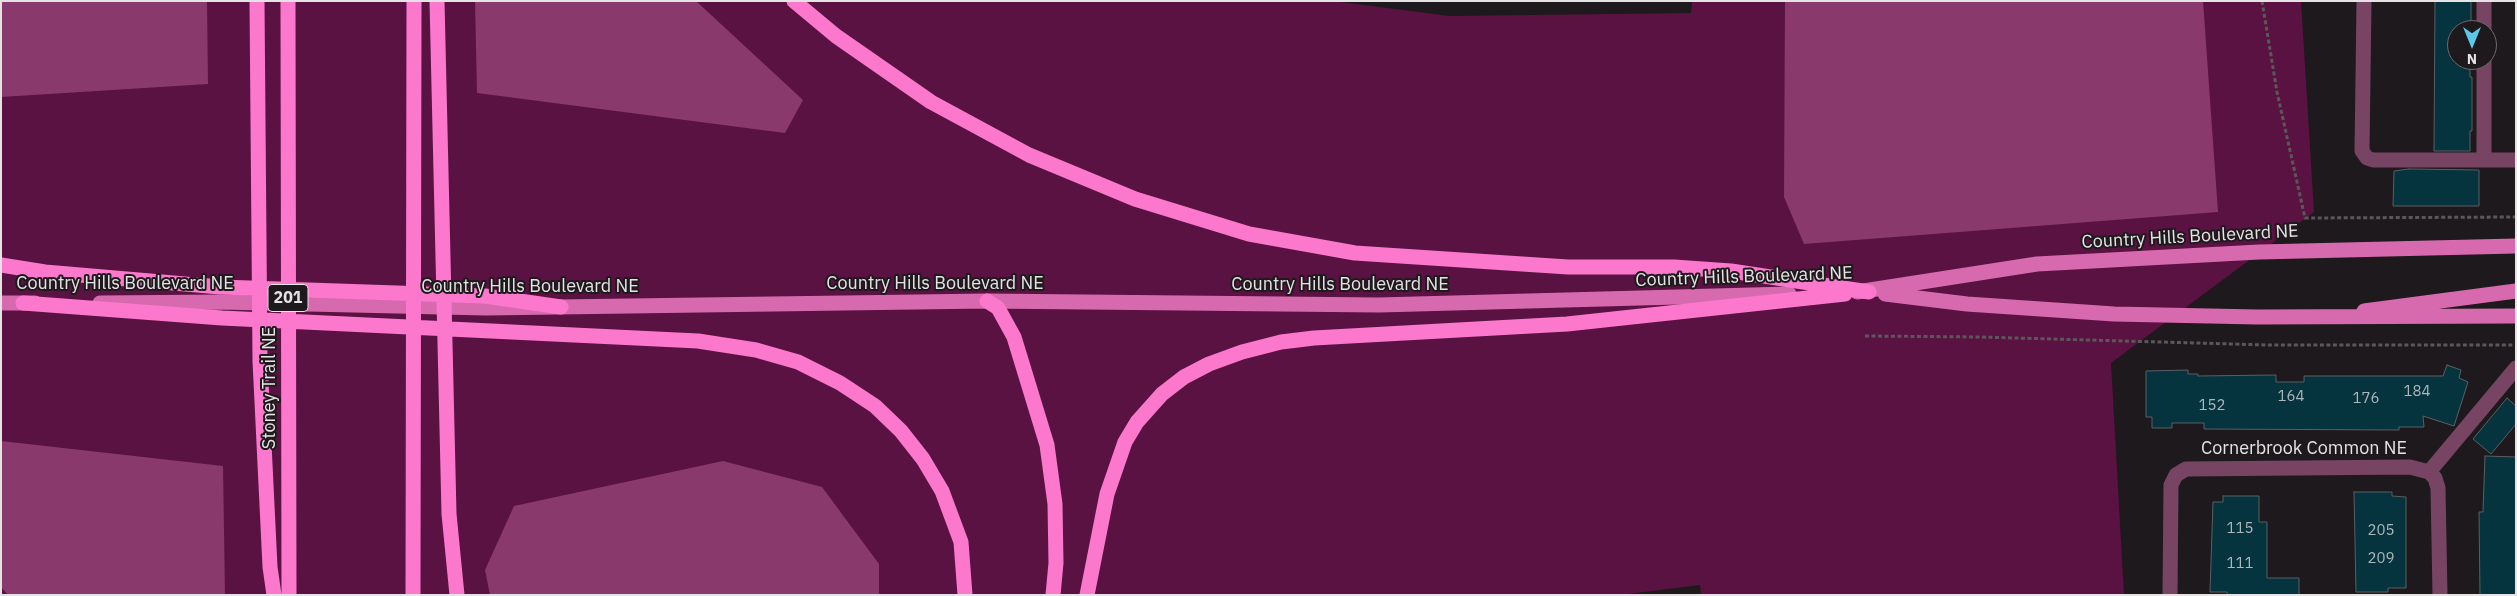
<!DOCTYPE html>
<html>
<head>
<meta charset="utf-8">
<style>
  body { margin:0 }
  #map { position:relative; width:2517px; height:596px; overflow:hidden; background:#1e191c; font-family:"IBM Plex Sans",sans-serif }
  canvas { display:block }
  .frame { position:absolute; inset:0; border:2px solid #e6e3e5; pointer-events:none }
  .north { position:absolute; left:2447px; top:20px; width:50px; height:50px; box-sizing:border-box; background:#1e191c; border:1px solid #6e6a6c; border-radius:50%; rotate:180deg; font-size:14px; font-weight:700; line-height:20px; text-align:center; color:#e6e3e5 }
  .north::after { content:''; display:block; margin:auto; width:18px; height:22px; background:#5ac8e6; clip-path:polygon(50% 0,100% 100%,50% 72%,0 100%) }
</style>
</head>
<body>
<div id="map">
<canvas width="2517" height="596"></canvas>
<div class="frame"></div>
<div class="north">N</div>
</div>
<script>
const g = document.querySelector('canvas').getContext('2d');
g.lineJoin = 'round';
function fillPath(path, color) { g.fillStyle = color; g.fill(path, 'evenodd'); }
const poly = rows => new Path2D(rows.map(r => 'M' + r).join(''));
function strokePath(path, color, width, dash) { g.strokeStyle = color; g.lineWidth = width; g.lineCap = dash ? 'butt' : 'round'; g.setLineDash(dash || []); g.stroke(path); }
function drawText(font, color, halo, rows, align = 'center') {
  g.font = font + ' "IBM Plex Sans",sans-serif'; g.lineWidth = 4; g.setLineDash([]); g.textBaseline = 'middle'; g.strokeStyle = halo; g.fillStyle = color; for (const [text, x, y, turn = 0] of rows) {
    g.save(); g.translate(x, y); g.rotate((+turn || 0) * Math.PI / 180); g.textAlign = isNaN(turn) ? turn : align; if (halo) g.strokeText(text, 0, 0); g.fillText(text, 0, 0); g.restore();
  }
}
const green = poly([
  [1,1,1333,1,1450,16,1691,13,1692,1,2301,1,2314,212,2111,363,2124,595,1701,595,1700,585,1620,595,1,595]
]);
const water = poly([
  [1,1,207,1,208,84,1,97],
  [475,1,696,1,803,100,785,133,477,93],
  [1785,1,2203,1,2218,212,1804,244,1784,197],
  [1,441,223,466,225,595,8,595,1,587],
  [723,461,822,487,879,564,879,595,490,595,485,570,514,506]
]);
const building = poly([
  [2435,1,2471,1,2471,30,2457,30,2457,61,2470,61,2470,77,2472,77,2472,131,2470,131,2470,151,2434,151,2435,1],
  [2409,169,2479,170,2479,206,2393,206,2394,171,2409,169],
  [2447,365,2461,370,2459,378,2468,382,2454,426,2423,416,2424,427,2399,427,2399,430,2204,429,2204,423,2172,423,2172,428,2152,428,2152,417,2146,417,2146,371,2188,370,2188,374,2198,374,2198,376,2276,375,2276,382,2304,382,2304,376,2443,376,2447,365],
  [2507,398,2516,406,2516,424,2491,454,2473,439,2507,398],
  [2485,456,2516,457,2516,595,2480,595,2479,512,2483,512,2485,456],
  [2354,492,2392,492,2392,496,2406,497,2406,588,2388,588,2388,592,2356,592,2354,492],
  [2223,496,2259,496,2259,522,2267,522,2267,578,2299,578,2299,595,2227,595,2227,592,2210,592,2213,502,2223,502,2223,496]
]);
const path = poly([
  [2262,1,2277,92,2305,218,2516,217],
  [1865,336,1980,337,2268,345,2516,345]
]);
const minor = poly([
  [2364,1,2362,151,2367,158,2373,160,2516,160],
  [2484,1,2484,30],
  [2484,60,2484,160],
  [2429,472,2516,368],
  [2170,595,2171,485,2176,475,2186,469,2410,467,2429,472,2435,478,2438,488,2440,595]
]);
const major = poly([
  [1857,292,2037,264,2259,252,2516,246],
  [1885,294,1967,304,2114,314,2257,317,2516,316],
  [1,303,35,303],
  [100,303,220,302,486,308,987,301,1379,305,1789,294],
  [2364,311,2516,291]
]);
const highway = poly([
  [257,1,260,361,270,567,274,595],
  [288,1,289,595],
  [437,1,449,514,457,595],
  [794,1,836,36,931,102,1029,155,1135,199,1249,234,1355,253,1568,267,1674,267,1731,271,1869,292],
  [1,265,45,272,220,287,485,296,561,307],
  [987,301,998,308,1014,337,1047,445,1055,504,1056,563,1053,595],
  [23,303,222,318,698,341,756,350,798,362,840,383,875,406,901,431,923,459,942,491,961,542,965,595],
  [413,595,414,1],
  [1087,595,1107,494,1125,442,1137,422,1162,394,1184,377,1209,364,1242,352,1281,342,1314,338,1567,324,1845,294]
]);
const numberNames = [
  ["184",2417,392],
  ["164",2291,397],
  ["176",2366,399],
  ["152",2212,406],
  ["115",2240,529],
  ["205",2381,531],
  ["209",2381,559],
  ["111",2240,564]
];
const shields = [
  [288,298,40]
];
const shieldNames = [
  ["201",288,298]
];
const streetNames = [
  ["Country Hills Boulevard NE",2190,237,-3],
  ["Country Hills Boulevard NE",1744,277,-2],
  ["Country Hills Boulevard NE",125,284],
  ["Country Hills Boulevard NE",935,284],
  ["Country Hills Boulevard NE",1340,285],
  ["Country Hills Boulevard NE",530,287],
  ["Stoney Trail NE",270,388,-90],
  ["Cornerbrook Common NE",2304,449]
];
fillPath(green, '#591242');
fillPath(water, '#8a396d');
fillPath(building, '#05333e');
strokePath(building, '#5a6163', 1);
strokePath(path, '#5b575a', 3, [4, 2.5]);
strokePath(minor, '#784464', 15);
strokePath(major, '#d76aae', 15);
strokePath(highway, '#fc78cc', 15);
drawText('15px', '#aeb7bb', null, numberNames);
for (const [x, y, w] of shields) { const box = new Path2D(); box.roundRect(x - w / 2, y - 13.5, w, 27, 4); g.fillStyle = '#1e191c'; g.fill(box); strokePath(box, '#e6e3e5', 1); }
drawText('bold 16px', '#e6e3e5', null, shieldNames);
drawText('18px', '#e6e3e5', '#1e191c', streetNames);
</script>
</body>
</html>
